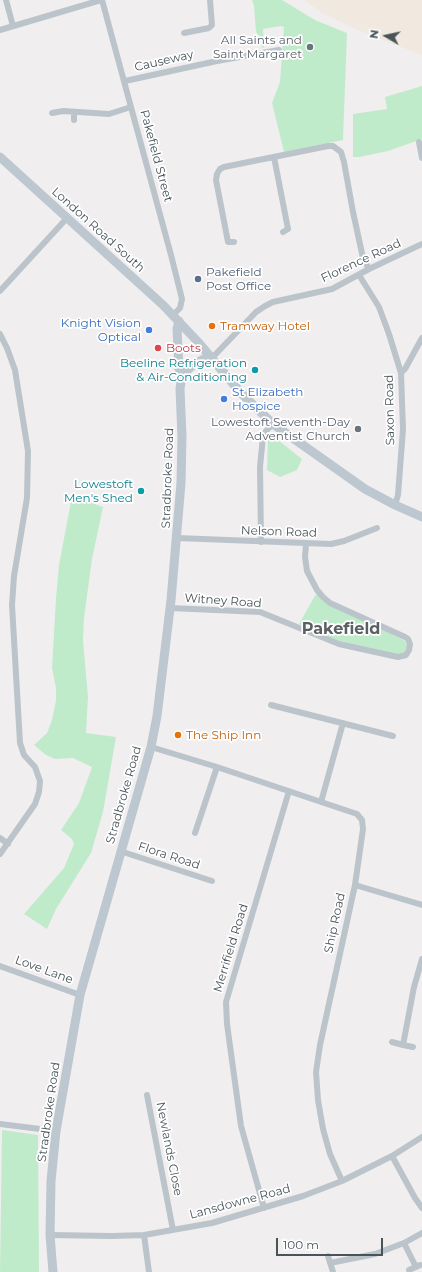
<!DOCTYPE html>
<html>
<head>
<meta charset="utf-8">
<style>
  body { margin:0 }
  #map { position:relative; width:422px; height:1272px; overflow:hidden; background:#f1eeef; font-family:Montserrat,sans-serif }
  canvas { display:block }
  .north { position:absolute; left:366px; top:16px; width:40px; height:40px; -webkit-text-stroke:3px #fff; paint-order:stroke; rotate:279deg; font-size:11px; font-weight:700; line-height:16px; text-align:center; color:#48545a }
  .north::after { content:''; display:block; margin:auto; width:14px; height:18px; background:#48545a; clip-path:polygon(50% 0,100% 100%,50% 72%,0 100%) }
  .scale { position:absolute; left:276px; top:1238px; width:107px; height:18px; box-sizing:border-box; border:2px solid #48545a; border-top:0; padding-left:5px; font-size:12px; line-height:14px; white-space:nowrap; color:#48545a; -webkit-text-stroke:3px #fff; paint-order:stroke }
</style>
</head>
<body>
<div id="map">
<canvas width="422" height="1272"></canvas>
<div class="north">N</div>
<div class="scale">100 m</div>
</div>
<script>
const g = document.querySelector('canvas').getContext('2d');
g.lineJoin = 'round';
function fillPath(path, color) { g.fillStyle = color; g.fill(path, 'evenodd'); }
const poly = rows => new Path2D(rows.map(r => 'M' + r).join(''));
function strokePath(path, color, width, dash) { g.strokeStyle = color; g.lineWidth = width; g.lineCap = dash ? 'butt' : 'round'; g.setLineDash(dash || []); g.stroke(path); }
function drawText(font, color, halo, rows, align = 'center') {
  g.font = font + ' Montserrat,sans-serif'; g.lineWidth = 3.5; g.setLineDash([]); g.textBaseline = 'middle'; g.strokeStyle = halo; g.fillStyle = color; for (const [text, x, y, turn = 0] of rows) {
    g.save(); g.translate(x, y); g.rotate((+turn || 0) * Math.PI / 180); g.textAlign = isNaN(turn) ? turn : align; if (halo) g.strokeText(text, 0, 0); g.fillText(text, 0, 0); g.restore();
  }
}
const green = poly([
  [252,0,282,0,315,20,347,33,343,140,284,152,272,103,280,82,284,27,281,26,263,29,264,47,262,48,260,37,256,32,254,6],
  [422,86,422,139,388,151,359,157,353,157,353,114,387,109,385,97],
  [273,436,302,459,297,470,280,477,267,470,268,438],
  [72,496,103,507,92,559,84,618,83,640,88,697,86,733,116,737,103,812,91,853,56,909,47,929,24,914,64,868,74,844,72,839,61,830,79,803,92,767,73,758,55,759,46,755,34,745,47,733,52,720,56,700,56,688,52,668,56,598,59,565],
  [316,594,405,641,407,644,407,648,404,653,396,654,336,640,299,624],
  [2,1130,38,1135,39,1272,0,1272]
]);
const sand = poly([
  [304,0,422,0,422,55,360,31,322,13]
]);
const minor = poly([
  [6,0,13,26],
  [102,0,171,255,182,299,180,308,173,315],
  [0,30,101,0],
  [184,33,209,28,212,25,210,0],
  [125,81,217,61,279,50],
  [52,113,63,111,109,114,131,107],
  [74,120,74,112],
  [419,142,422,158],
  [274,157,288,229,283,232],
  [234,242,228,242,216,180,217,174,220,169,224,167,328,146,333,146,341,152,344,162,353,212,363,258,369,269],
  [359,275,379,307,389,334,401,373,403,429,398,495,395,505],
  [0,291,67,218],
  [0,334,7,348,15,370,28,451,27,498,14,576,12,605,20,743,24,755,35,767,40,781,39,792,35,804,0,854],
  [211,359,256,312,265,306,273,302,332,289,369,269,422,244],
  [401,373,405,369,422,338],
  [177,538,331,544,344,541,377,528],
  [261,542,260,467,263,436,266,431,273,424],
  [170,608,260,612,339,644,398,657,406,655,409,650,410,644,408,639,405,637,330,603,323,597,317,590,307,571,305,557,306,544],
  [271,705,393,736],
  [151,747,217,767,357,814,362,820,363,829,355,885,320,1045,316,1072,318,1100,323,1129,330,1154,342,1181],
  [321,802,343,723],
  [195,833,217,767],
  [0,838,8,844],
  [120,851,212,881],
  [355,885,422,905],
  [0,966,80,995],
  [392,1042,403,1045,414,987,422,959],
  [403,1045,413,1047],
  [147,1095,173,1230],
  [0,1124,56,1131],
  [392,1156,415,1198,422,1208],
  [264,1208,241,1126,227,1024,226,1002,289,791],
  [50,1235,112,1236,144,1235,212,1223,303,1196,342,1181,392,1156,422,1137],
  [144,1235,149,1272],
  [404,1243,416,1267],
  [328,1256,333,1272],
  [330,1263,375,1254,404,1243,422,1233],
  [409,1270,420,1265]
]);
const secondary = poly([
  [0,157,163,305,198,342,241,393,273,424,365,489,395,505,422,517],
  [182,375,192,366,209,356],
  [53,1272,50,1235,51,1181,56,1131,80,995,151,747,157,716,171,600,181,483,182,437,180,389,182,375,179,369,177,329,179,321]
]);
const markers = [
  [310,47,4,"#6b7280"],
  [198,279,4,"#5c6f8a"],
  [212,326,4,"#e8710a"],
  [149,330,4,"#3f7fe0"],
  [158,348,4,"#e0444e"],
  [255,370,4,"#0f9aa8"],
  [224,399,4,"#3f7fe0"],
  [358,429,4,"#6b7280"],
  [141,491,4,"#0f9aa8"],
  [178,735,4,"#e8710a"]
];
const worshipNames = [
  ["All Saints and",302,40],
  ["Saint Margaret",302,54],
  ["Lowestoft Seventh-Day",350,422],
  ["Adventist Church",350,436]
];
const streetNames = [
  ["Causeway",164,61,-13],
  ["Pakefield Street",156,156,75],
  ["London Road South",98,230,42],
  ["Florence Road",361,261,-25],
  ["Saxon Road",390,410,-91],
  ["Stradbroke Road",168,478,-88],
  ["Nelson Road",279,532,2],
  ["Witney Road",223,601,4],
  ["Stradbroke Road",124,795,-74],
  ["Flora Road",169,856,18],
  ["Ship Road",335,923,-78],
  ["Merrifield Road",231,948,-73],
  ["Love Lane",44,970,20],
  ["Stradbroke Road",49,1112,-82],
  ["Newlands Close",169,1149,79],
  ["Lansdowne Road",240,1202,-15]
];
const serviceNames = [
  ["Pakefield",206,272],
  ["Post Office",206,286]
];
const shopNames = [
  ["Knight Vision",141,323],
  ["Optical",141,337],
  ["St Elizabeth",232,392,"left"],
  ["Hospice",232,406,"left"]
];
const foodNames = [
  ["Tramway Hotel",220,326],
  ["The Ship Inn",186,735]
];
const healthNames = [
  ["Boots",166,348]
];
const cultureNames = [
  ["Beeline Refrigeration",247,363],
  ["& Air-Conditioning",247,377],
  ["Lowestoft",133,484],
  ["Men's Shed",133,498]
];
const districtNames = [
  ["Pakefield",341,629]
];
fillPath(green, '#c0ebcb');
fillPath(sand, '#f1e9e0');
strokePath(minor, '#bbc4ca', 6);
strokePath(secondary, '#bcc7cf', 9);
for (const [x, y, r, color] of markers) { const dot = new Path2D(); dot.arc(x, y, r, 0, 2 * Math.PI); g.fillStyle = color; g.fill(dot); strokePath(dot, '#fff', 1.5); }
drawText('12px', '#5b616d', '#fff', worshipNames, 'right');
drawText('12px', '#48545a', '#fff', streetNames);
drawText('12px', '#4e5e75', '#fff', serviceNames, 'left');
drawText('12px', '#366cbe', '#fff', shopNames, 'right');
drawText('12px', '#c56008', '#fff', foodNames, 'left');
drawText('12px', '#be3a42', '#fff', healthNames, 'left');
drawText('12px', '#0d838f', '#fff', cultureNames, 'right');
drawText('bold 16px', '#5b6063', '#fff', districtNames);
</script>
</body>
</html>
